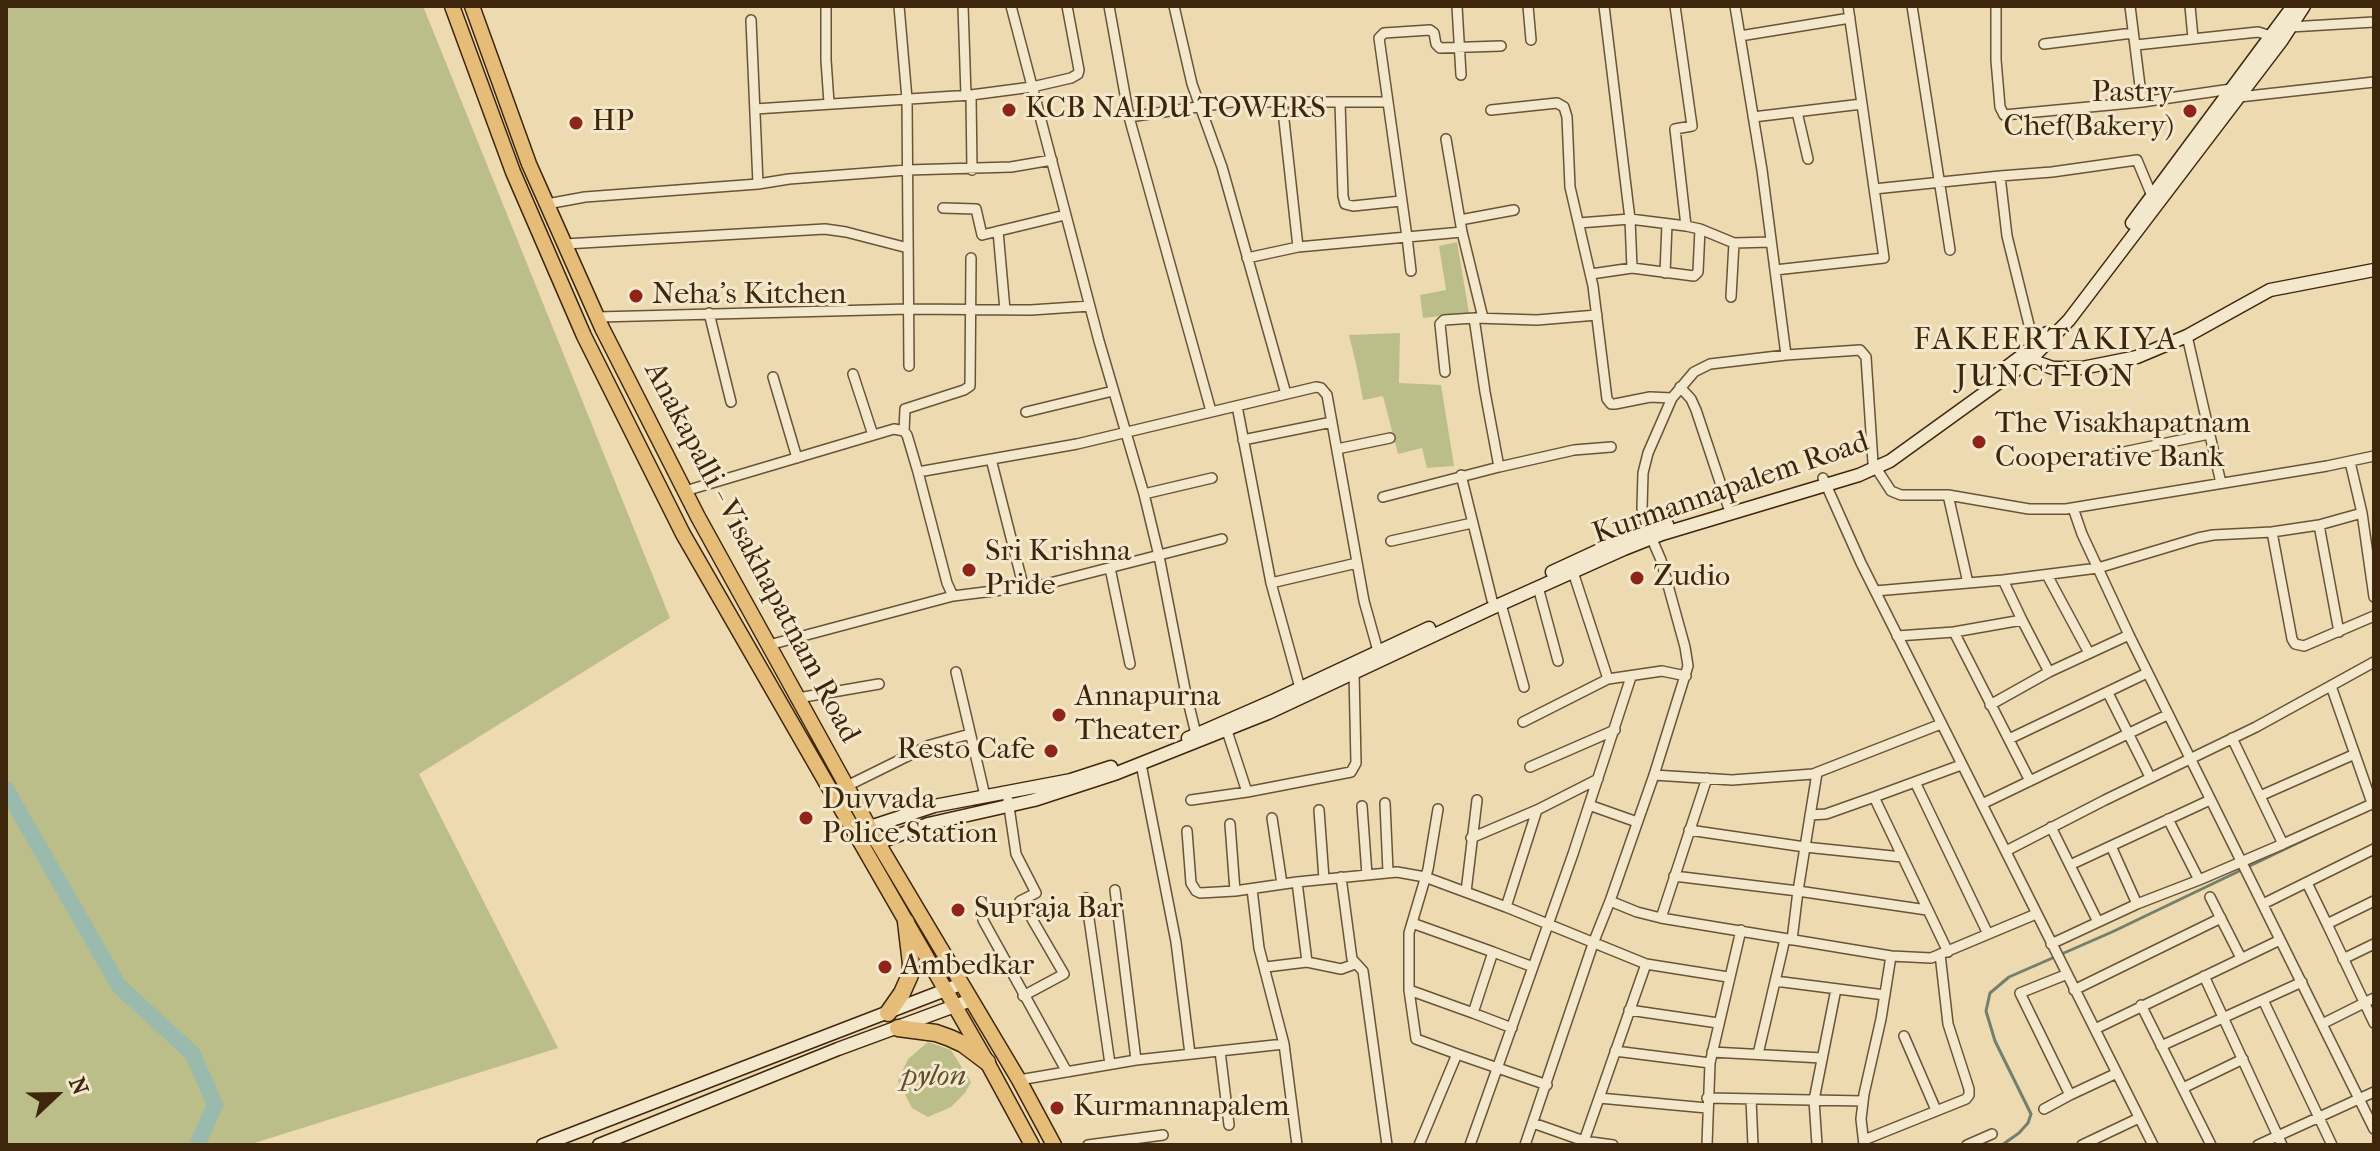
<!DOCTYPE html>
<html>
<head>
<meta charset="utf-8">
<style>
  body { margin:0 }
  #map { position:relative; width:2380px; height:1151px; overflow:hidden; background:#eddab1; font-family:"IM FELL French Canon",serif }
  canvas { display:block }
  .frame { position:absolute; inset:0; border:8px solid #3e260d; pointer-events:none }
  .north { position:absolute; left:16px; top:1055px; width:80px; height:80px; -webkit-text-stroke:6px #f3e7cc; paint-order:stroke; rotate:68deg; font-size:22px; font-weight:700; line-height:32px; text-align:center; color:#3e260d }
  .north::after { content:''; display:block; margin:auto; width:28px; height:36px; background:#3e260d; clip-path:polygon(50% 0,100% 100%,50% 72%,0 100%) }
</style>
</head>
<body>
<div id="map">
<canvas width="2380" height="1151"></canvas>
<div class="frame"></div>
<div class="north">N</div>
</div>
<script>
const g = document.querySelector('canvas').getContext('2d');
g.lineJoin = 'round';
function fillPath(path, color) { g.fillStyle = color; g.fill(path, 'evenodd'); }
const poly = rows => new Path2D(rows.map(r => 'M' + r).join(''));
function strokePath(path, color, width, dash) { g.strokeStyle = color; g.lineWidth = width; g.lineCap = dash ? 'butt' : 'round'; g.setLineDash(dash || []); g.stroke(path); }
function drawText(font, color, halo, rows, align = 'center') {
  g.font = font + ' "IM FELL French Canon",serif'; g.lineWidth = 6; g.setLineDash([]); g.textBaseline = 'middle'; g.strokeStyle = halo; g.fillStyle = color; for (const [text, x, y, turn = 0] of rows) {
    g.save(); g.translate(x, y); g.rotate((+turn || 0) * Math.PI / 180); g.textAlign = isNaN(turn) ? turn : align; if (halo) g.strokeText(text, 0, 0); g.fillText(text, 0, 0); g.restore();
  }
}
const green = poly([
  [6,6,423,6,670,618,419,774,558,1048,248,1145,6,1145],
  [1457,242,1469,313,1423,318,1420,295,1446,290,1439,246],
  [1400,333,1399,383,1441,385,1454,466,1427,468,1422,448,1398,454,1383,396,1363,400,1357,368,1349,335],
  [928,1042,951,1050,971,1082,965,1093,951,1107,928,1117,912,1108,898,1081,908,1059]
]);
const stream = poly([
  [2002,1145,2019,1133,2028,1123,2031,1114,1995,1041,1986,1011,1990,993,2009,977,2112,932,2331,827]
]);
const river = poly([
  [6,789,119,986,193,1054,215,1105,197,1145]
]);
const street = poly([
  [826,6,826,60,829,103],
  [899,6,907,99,909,366],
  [963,6,966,95],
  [1011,6,1099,341,1144,494,1159,556,1185,689,1196,734],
  [1109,6,1129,117,1211,411],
  [1174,6,1192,84,1222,167,1286,394],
  [1457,6,1461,75],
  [1528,6,1531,40],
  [1604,6,1630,219,1686,226,1675,129,1692,126,1675,6],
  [1735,6,1762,170,1786,355],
  [1912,6,1950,250],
  [1996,6,1996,60,2000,107,2004,115,2142,102,2231,89,2239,97,2374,82],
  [2130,6,2142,102],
  [2190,6,2193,38],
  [751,20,758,184],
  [2290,27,2374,22],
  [1740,36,1850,18],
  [2044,44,2133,33],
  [2136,45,2258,32,2271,36],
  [971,95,972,170],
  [1340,102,1343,196,1345,204,1353,206,1401,201],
  [755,109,971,95,1032,87,1071,78,1078,74,1079,70,1067,6],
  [1491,110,1557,103,1564,107,1567,117,1570,187,1593,286,1607,399,1611,404,1615,404,1650,397,1672,398],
  [1797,112,1808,159],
  [1129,117,1232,102,1388,102],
  [1753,117,1862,104],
  [1446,139,1462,232,1483,318],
  [1874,189,2000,176],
  [547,204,585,197,758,184,789,179,907,170,1011,167,1052,160],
  [943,208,976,209,982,235,1065,215],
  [1460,220,1514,210],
  [1579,223,1630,219,1632,268],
  [1686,226,1700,229,1734,243,1771,242],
  [998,231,1005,310],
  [1462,232,1407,237,1379,38,1384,33,1430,30,1434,33,1436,44,1440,48,1501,46],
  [565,244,825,229,846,232,908,248],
  [1298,247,1407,237,1411,271],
  [1247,258,1298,247,1282,102],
  [1775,270,1884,258,1848,6],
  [1665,273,1667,224],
  [1591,274,1632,268,1694,276,1698,272,1700,229],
  [1731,297,1734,243],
  [709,313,731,402],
  [598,317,908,309,1031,310,1090,306],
  [2187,336,2221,483],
  [2034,345,2007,236,2000,176,2052,172,2137,160,2152,196],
  [1445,372,1440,324,1444,320,1474,318],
  [853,374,873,435],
  [773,377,797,458],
  [1680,387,1691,399,1696,410,1728,506],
  [1237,406,1271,583,1300,688],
  [1026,412,1113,391],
  [904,431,905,409,964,390,970,386,971,258],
  [1243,440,1332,422],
  [1337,449,1390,438],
  [2105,456,2209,434],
  [991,459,1024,589],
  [2350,462,2362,513,2374,597],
  [1499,467,1485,392,1474,318,1537,320,1597,315],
  [1876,468,1891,491,1901,495,1948,495,2029,509,2066,509,2327,466,2374,456],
  [1461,475,1492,600],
  [1823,478,1861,563,2153,1145],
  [685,491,894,429,904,431,907,435,918,472],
  [1144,494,1212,478],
  [1948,495,1968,583],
  [1383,497,1499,467,1574,450,1611,447],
  [2073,508,2082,534,2129,635,2374,1129],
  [2319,525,2339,632],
  [2272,532,2292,639,2295,644,2304,646,2374,616],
  [1391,541,1472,523],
  [1110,568,1130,664],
  [1573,572,1608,679],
  [2047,575,2089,653],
  [2003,580,2022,620],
  [1271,583,1357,563],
  [1538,587,1558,661],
  [1875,591,2003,580,2098,568,2198,538,2213,535,2272,532,2319,525,2362,513],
  [953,596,947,583,918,472,1077,444,1316,387,1321,388,1327,395,1364,601,1378,651],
  [1501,604,1524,687],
  [1954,632,2022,620,2049,672,2129,635],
  [1897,636,1954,632,2030,781],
  [769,645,953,596,1042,585,1222,539],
  [956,672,985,796],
  [2331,686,2372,803],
  [2108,693,2150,777],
  [798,698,879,684],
  [1990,705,2049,672],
  [1523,722,1608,679,1662,671,1686,676],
  [1227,731,1247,792],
  [2232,738,2283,844,2374,803],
  [2009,739,2147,673],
  [1141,764,1176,942,1190,1054],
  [1530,767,1615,730],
  [1654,775,1732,780,1813,774,1941,724],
  [1915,782,1988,934],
  [847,786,930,745,970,734],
  [2260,796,2355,754],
  [1008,800,1016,854,1036,893,1020,901],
  [1191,800,1247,792,1351,772,1356,763,1354,672],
  [1385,803,1388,872],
  [1982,804,2167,715],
  [1589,805,1637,822],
  [1362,806,1367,875],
  [1319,810,1324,879],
  [1810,815,1826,814,1874,797],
  [1272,818,1282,884],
  [2168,819,2199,880],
  [1230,824,1235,891],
  [2051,827,2098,922],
  [1689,830,1805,847,1817,773],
  [1187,831,1191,883,1196,891,1200,893,1235,891,1297,882,1397,872,1425,877,1506,907,1646,964],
  [1471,838,1537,810,1598,779],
  [2111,846,2137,904],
  [2006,851,2105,800,2256,727,2374,662],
  [2070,865,2210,800],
  [1674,876,1798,891,1805,847,1902,857],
  [1341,877,1352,959,1363,971,1387,1145],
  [1297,882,1307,962],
  [2307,883,2327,924],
  [1252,889,1259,948,1284,1044],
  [1115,890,1136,1060],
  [1466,892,1477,800],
  [2210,897,2241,958],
  [1086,898,1110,1064],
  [1610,901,1637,912,1661,918,1891,956,1931,958,2036,914],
  [2374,901,2327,924,2374,1023],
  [2263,904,2374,849],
  [1506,907,1537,810],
  [1661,918,1707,778],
  [983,920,1067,1072],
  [1792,940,1798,891,1927,910],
  [2051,944,2137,904,2199,880,2283,844],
  [1493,952,1533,967],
  [1948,952,1874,797,1961,765],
  [2343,959,2374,944],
  [1266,967,1307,962,1341,969,1355,964],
  [2065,975,2020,993,2070,1095,2117,1073],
  [2204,976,2282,1145],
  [1775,981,1885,995],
  [1409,990,1473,1013,1493,952,1412,923],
  [2074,990,2221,918],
  [1023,996,1064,974,1032,919],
  [2263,1000,2332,1145],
  [2141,1005,2211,1145],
  [1629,1010,1718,1023],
  [1473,1013,1512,1028],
  [2322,1024,2374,998],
  [2095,1029,2280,940],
  [1904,1036,1936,1110],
  [2161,1046,2302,982],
  [1220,1051,1229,1125],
  [1615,1051,1710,1063],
  [1712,1052,1822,1058],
  [1457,1054,1547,1085],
  [1758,1054,1785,939],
  [1019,1080,1136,1060,1284,1044,1297,1145],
  [2183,1088,2243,1059],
  [1599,1098,1707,1108],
  [1707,1098,1863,1101],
  [1751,1099,1753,1145],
  [2044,1109,2070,1095],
  [1533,1123,1584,1141,1582,1145],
  [1864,1140,1966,1099,1969,1095,1969,1089,1948,1024,1940,954],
  [1088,1145,1163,1135],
  [1419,1145,1457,1054,1416,1039,1409,990,1409,933,1428,869,1438,809],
  [1470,1145,1573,854,1631,677],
  [1525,1145,1594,941,1610,901,1654,775,1688,666,1685,647,1661,560,1648,530,1642,508,1643,473,1648,453,1672,398,1694,372,1710,364,1786,355,1860,350,1866,357,1873,463],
  [1613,1145,1584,1141,1646,964,1728,977],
  [1707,1145,1710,1063,1741,930],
  [1817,1145,1814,1100,1836,989],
  [1864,1145,1861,1119,1864,1094,1881,1019,1891,956],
  [1967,1145,1992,1134],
  [2082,1145,2139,1118],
  [2258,1145,2374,1092]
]);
const secondary = poly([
  [2132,223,2293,6],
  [2030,360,2053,368,2082,368,2137,357,2187,336,2270,290,2374,270],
  [1987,382,2028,351,2047,333],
  [1552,572,1632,535,1667,524],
  [1188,738,1275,700,1429,628],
  [870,827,934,806,1071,780,1111,767],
  [878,843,928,824,1034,800,1117,773,1268,713,1492,608,1624,549,1662,534,1859,475,1890,461,2030,360,2069,320,2282,40,2304,6],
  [543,1145,961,984],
  [599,1145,838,1049,971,1000]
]);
const primary = poly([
  [452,6,513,172,584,336,683,534,987,1062,1032,1145],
  [472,6,529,164,602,328,698,517,878,843,1019,1080,1054,1145]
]);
const highway = poly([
  [888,1013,902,993,910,975,911,964,906,922],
  [898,1028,936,1033,950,1038,963,1044,987,1062]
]);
const markers = [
  [1009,110,8,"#8f2418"],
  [2190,111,8,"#8f2418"],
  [576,123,8,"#8f2418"],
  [636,296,8,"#8f2418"],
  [1979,442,8,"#8f2418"],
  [969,570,8,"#8f2418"],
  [1637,578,8,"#8f2418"],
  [1059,715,8,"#8f2418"],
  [1051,751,8,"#8f2418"],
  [806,818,8,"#8f2418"],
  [958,910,8,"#8f2418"],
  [885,967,8,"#8f2418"],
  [1057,1108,8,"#8f2418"]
];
const poiNames = [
  ["Pastry",2174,94,"right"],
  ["Chef(Bakery)",2174,128,"right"],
  ["KCB NAIDU TOWERS",1025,110],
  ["HP",592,123],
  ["Neha's Kitchen",652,296],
  ["The Visakhapatnam",1995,425],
  ["Cooperative Bank",1995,459],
  ["Sri Krishna",985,553],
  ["Pride",985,587],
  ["Zudio",1653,578],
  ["Annapurna",1075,698],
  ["Theater",1075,732],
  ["Resto Cafe",1035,751,"right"],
  ["Duvvada",822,801],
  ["Police Station",822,835],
  ["Supraja Bar",974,910],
  ["Ambedkar",901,967],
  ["Kurmannapalem",1073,1108]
];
const streetNames = [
  ["Kurmannapalem Road",1731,489,-19],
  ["Anakapalli - Visakhapatnam Road",751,553,62]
];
const parkNames = [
  ["pylon",934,1078]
];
const neighbourhoodNames = [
  ["FAKEERTAKIYA",2046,341],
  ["JUNCTION",2046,378]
];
fillPath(green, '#bcbe89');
strokePath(stream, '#757f6d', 3);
strokePath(river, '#99baad', 16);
strokePath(street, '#6a5336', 12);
strokePath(secondary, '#3e260d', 15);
strokePath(primary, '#3e260d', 17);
strokePath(highway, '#3e260d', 19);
strokePath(street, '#f3e7cc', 9);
strokePath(secondary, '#f3e7cc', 12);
strokePath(primary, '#e6bd78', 14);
strokePath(highway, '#e6bd78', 16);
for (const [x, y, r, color] of markers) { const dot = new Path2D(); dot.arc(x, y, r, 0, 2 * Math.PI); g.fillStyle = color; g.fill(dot); strokePath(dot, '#f3e7cc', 3); }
drawText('30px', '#3e260d', '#f3e7cc', poiNames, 'left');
drawText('30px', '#3e260d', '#f3e7cc', streetNames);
drawText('italic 30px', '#5e4c2c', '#f3e7cc', parkNames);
g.letterSpacing = '2px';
drawText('32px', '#3e260d', '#f3e7cc', neighbourhoodNames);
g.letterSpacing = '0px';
</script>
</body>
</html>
